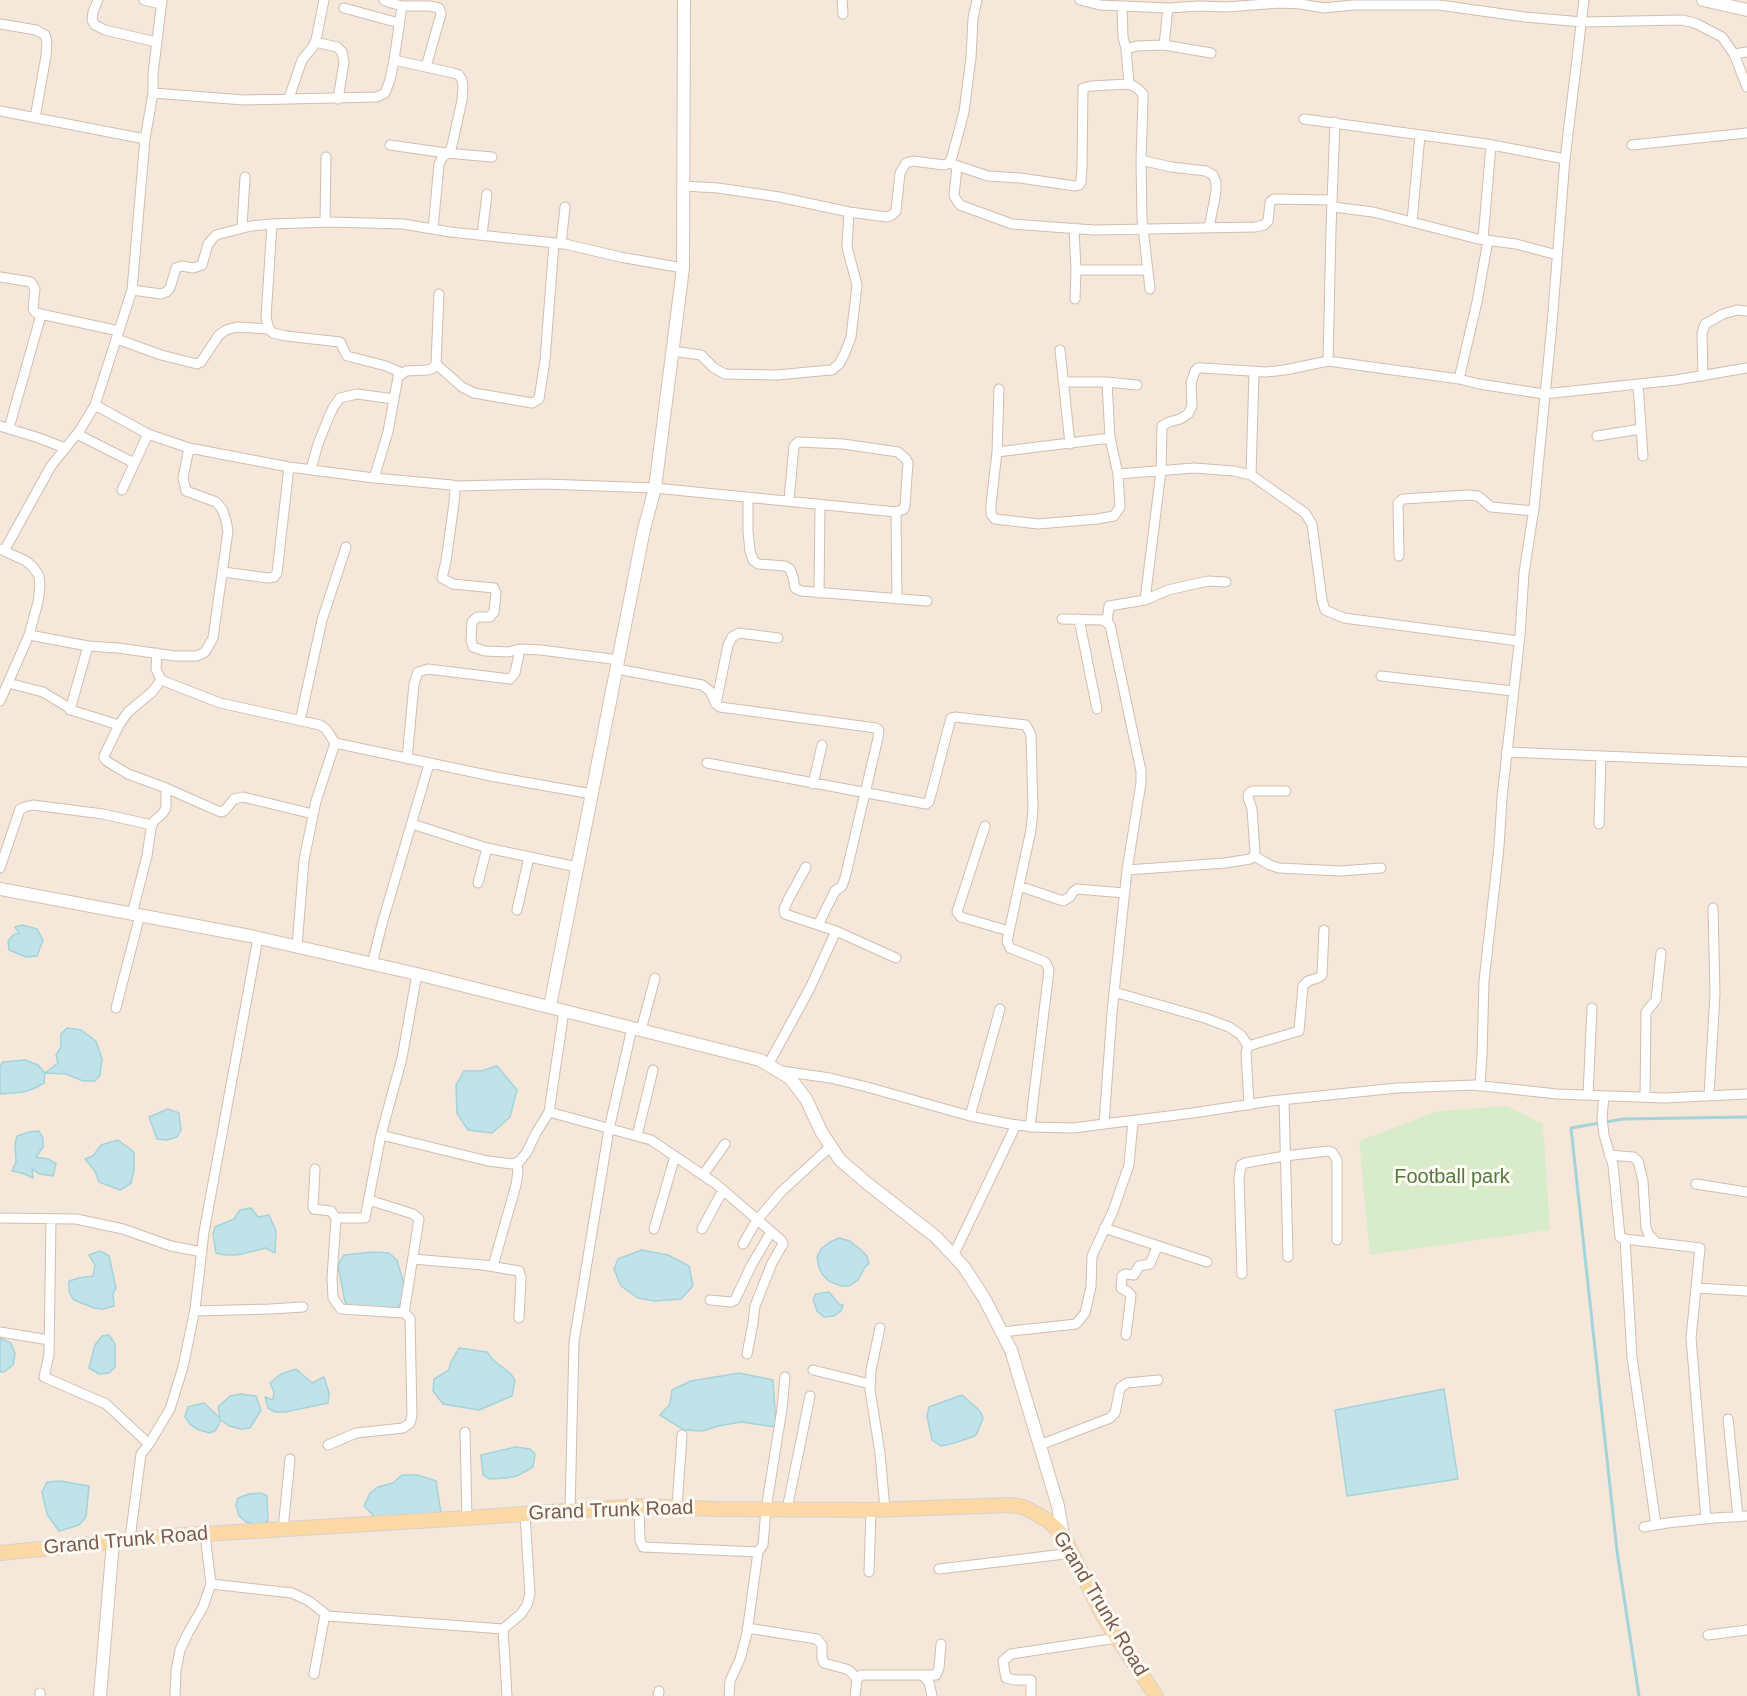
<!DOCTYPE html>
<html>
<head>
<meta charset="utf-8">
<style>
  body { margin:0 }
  canvas { display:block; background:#fdf6ec }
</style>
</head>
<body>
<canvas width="1747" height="1696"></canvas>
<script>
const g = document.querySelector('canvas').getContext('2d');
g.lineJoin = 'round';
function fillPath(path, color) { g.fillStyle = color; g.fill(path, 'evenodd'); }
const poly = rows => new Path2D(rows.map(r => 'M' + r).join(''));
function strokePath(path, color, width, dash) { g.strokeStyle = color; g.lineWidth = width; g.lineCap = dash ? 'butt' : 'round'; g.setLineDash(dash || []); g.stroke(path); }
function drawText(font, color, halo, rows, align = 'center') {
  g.font = font + ' Helvetica,sans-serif'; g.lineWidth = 6; g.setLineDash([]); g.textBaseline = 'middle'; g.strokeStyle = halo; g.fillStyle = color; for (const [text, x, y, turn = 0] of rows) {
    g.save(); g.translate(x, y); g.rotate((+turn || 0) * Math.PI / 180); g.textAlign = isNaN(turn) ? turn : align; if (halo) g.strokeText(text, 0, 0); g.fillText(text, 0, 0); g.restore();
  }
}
const residential = poly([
  [0,0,1747,0,1747,1696,0,1696]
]);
const green = poly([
  [1507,1106,1543,1124,1550,1230,1370,1255,1359,1141,1438,1111]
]);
const water = poly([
  [22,925,37,929,43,940,37,956,26,957,9,950,8,941,13,935,19,933,15,927,22,925],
  [67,1028,81,1030,96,1041,102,1059,100,1075,95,1081,83,1081,66,1074,45,1073,44,1083,35,1088,24,1092,0,1094,0,1066,3,1062,25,1060,38,1065,45,1073,58,1063,56,1055,61,1047,61,1034,67,1028],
  [497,1066,517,1090,510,1117,492,1133,468,1130,457,1113,456,1085,464,1071,481,1071,497,1066],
  [168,1109,179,1113,181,1130,177,1137,167,1140,157,1139,149,1117,168,1109],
  [39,1131,43,1138,43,1147,36,1157,48,1159,56,1164,53,1176,40,1174,32,1169,33,1178,22,1173,12,1171,16,1162,15,1144,17,1136,29,1132,39,1131],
  [118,1140,134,1152,134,1170,131,1183,120,1190,99,1182,95,1171,85,1159,93,1156,101,1145,118,1140],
  [251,1208,258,1217,269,1215,276,1231,275,1253,266,1248,237,1255,225,1255,216,1253,213,1234,215,1227,234,1219,240,1210,251,1208],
  [839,1238,850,1241,861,1250,867,1256,869,1264,865,1267,858,1280,849,1286,841,1286,829,1281,822,1274,819,1267,817,1257,821,1249,830,1242,839,1238],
  [642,1250,668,1255,689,1266,693,1286,681,1299,655,1301,638,1298,621,1286,614,1269,618,1259,642,1250],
  [100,1251,109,1256,116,1288,113,1294,114,1306,103,1309,94,1308,74,1300,69,1292,69,1281,79,1278,93,1276,95,1265,89,1255,100,1251],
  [374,1252,389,1253,397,1260,403,1281,405,1300,395,1309,382,1307,351,1308,345,1302,338,1265,344,1255,374,1252],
  [829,1292,839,1304,843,1305,841,1311,834,1316,824,1317,817,1311,813,1299,816,1294,829,1292],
  [109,1335,115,1344,115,1367,109,1373,99,1374,89,1368,95,1345,102,1336,109,1335],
  [0,1338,11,1343,15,1354,13,1365,4,1372,0,1372,0,1338],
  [459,1348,487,1352,494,1361,510,1373,515,1380,512,1396,479,1410,443,1404,433,1391,434,1379,449,1370,451,1362,459,1348],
  [296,1369,312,1383,324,1377,329,1393,328,1403,285,1412,275,1412,268,1408,265,1397,273,1400,274,1392,270,1383,281,1374,296,1369],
  [739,1373,773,1380,776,1427,741,1422,718,1426,703,1431,684,1430,660,1415,670,1404,672,1390,691,1381,739,1373],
  [1444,1389,1458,1479,1347,1496,1335,1410,1444,1389],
  [240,1394,256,1396,261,1410,250,1428,241,1429,229,1426,221,1420,216,1430,210,1433,199,1430,191,1425,185,1417,188,1407,204,1403,220,1418,218,1407,230,1396,240,1394],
  [962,1395,980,1411,983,1418,978,1431,975,1436,954,1443,941,1446,932,1440,927,1416,929,1407,962,1395],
  [516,1447,530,1449,535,1454,533,1467,517,1476,506,1478,490,1479,483,1475,481,1455,516,1447],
  [402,1475,418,1475,436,1481,441,1513,375,1517,364,1506,370,1493,378,1487,393,1483,402,1475],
  [60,1481,89,1486,86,1517,79,1525,59,1531,47,1514,42,1492,47,1482,60,1481],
  [261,1493,267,1496,268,1521,259,1525,246,1522,239,1516,236,1505,238,1498,249,1494,261,1493]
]);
const stream = poly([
  [1639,1696,1617,1551,1571,1128,1623,1119,1747,1117]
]);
const street = poly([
  [98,0,93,12,92,20,95,25,105,30,156,42],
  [144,0,161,4],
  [384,0,391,3,402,6,429,6,439,8,441,14,426,67],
  [842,0,843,14],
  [1080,0,1100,5,1168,8,1199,6,1226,7,1280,3,1301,4,1324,8,1353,5,1439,5,1525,17,1582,22,1682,20,1695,23,1722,37,1734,54,1747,87],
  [1122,6,1123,37,1126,49,1129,84],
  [344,8,399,23],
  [0,24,36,30,45,35,47,41,46,56,35,118],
  [315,42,337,47,342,52,344,62,338,99],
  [1164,45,1168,8],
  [1126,49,1137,46,1164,45,1211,53],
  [1734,54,1747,52],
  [394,60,453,73,459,75,462,80,463,86,462,100,453,141,451,149,442,158,439,164,433,229],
  [153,93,244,100,377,97,385,93,390,80,394,60,402,6],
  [289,98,302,60,312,48,316,40,324,0],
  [0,111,145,139],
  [1304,119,1487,144,1565,159],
  [390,145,446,153,492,157],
  [1632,145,1747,133],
  [1141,160,1171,167,1206,171,1213,175,1216,182,1216,192,1209,228],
  [949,163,988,176,1020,178,1075,186,1079,185,1081,182,1082,168,1083,88,1091,86,1129,84,1137,88,1143,94,1143,101,1141,160,1142,219,1150,289],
  [957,166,954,196,960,205,1012,224,1094,230,1255,227,1264,225,1268,221,1270,202,1274,199,1332,200],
  [684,186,718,188,779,197,849,212,887,217,892,215,896,211,900,173,906,163,913,161,944,165,949,163,952,157,964,112,971,58,973,18,977,0],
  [1333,207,1373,212,1478,239,1516,244,1557,255],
  [1412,221,1420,135],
  [325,222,326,157],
  [272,224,266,318,269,329,273,333,286,336,340,342,347,356,386,366,402,373],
  [242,228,245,177],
  [1074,228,1076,270,1075,299],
  [482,235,487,194],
  [1483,239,1491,145],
  [561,244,565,207],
  [1076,270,1148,270],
  [0,277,31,282,35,289,33,309,36,313,119,331],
  [132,290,161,294,166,292,170,288,176,268,182,266,193,268,202,265,208,244,216,235,251,226,272,224,330,222,403,224,450,232,565,244,620,257,683,268],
  [117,339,161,355,197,364,201,362,219,335,226,330,237,327,269,329],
  [1060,350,1070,444],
  [672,351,701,355,714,368,725,374,777,375,819,371,832,370,839,364,845,353,851,337,857,285,847,247,849,212],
  [1328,361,1459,379,1479,384,1544,394,1676,380,1747,368],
  [436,364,462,387,474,393,532,403,539,399,545,360,554,243],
  [1703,376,1702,333,1705,324,1723,314,1737,310,1747,311],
  [1459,379,1477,302,1488,240],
  [1064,382,1107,382,1137,385],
  [1107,382,1110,438],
  [1638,384,1643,456],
  [95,405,148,434,189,448,289,467,374,478,452,485,455,489,454,503,446,561,442,578,453,584,494,588,496,593,494,612,492,614,490,617,477,617,472,622,471,640,473,647,485,651,508,652,520,649,541,650,619,660],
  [0,426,39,438,65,448],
  [9,428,41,315],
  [77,434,134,463],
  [1597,436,1641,429],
  [997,452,991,504,991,514,995,519,1038,524,1097,519,1114,516,1120,507,1118,474,1110,438,997,452,999,389],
  [311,469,318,444,330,414,334,406,340,398,357,394,394,399],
  [1118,474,1194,468,1234,471,1251,475,1305,513,1312,524,1322,600,1325,610,1344,618,1519,641],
  [1251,475,1254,372],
  [374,478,388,432,398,377,406,371,428,370,433,368,436,364,439,294],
  [454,486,545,484,655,488,896,512,904,509,905,505,908,463,906,459,898,452,843,444,798,442,794,446,789,500],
  [122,490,148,434],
  [748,497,748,532,750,551,753,560,758,564,785,566,790,569,793,577,795,588,801,591,927,601],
  [896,512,897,599],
  [0,549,26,561,33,567,39,576,40,586,38,602,29,635,0,701],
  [4,551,51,466,80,430,95,405,132,290,145,139,153,93,153,74,162,0],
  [1399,556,1398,503,1403,499,1468,495,1478,496,1491,507,1534,511],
  [223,572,268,578,274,577,277,573,289,467],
  [819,593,820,504],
  [1145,600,1168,590,1208,581,1226,582],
  [1062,619,1103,620,1110,625,1141,771,1141,783,1127,870,1112,1012,1104,1124],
  [1079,619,1097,709],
  [1107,622,1109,606,1145,600,1161,471,1162,426,1169,422,1180,419,1188,414,1192,406,1191,383,1195,371,1198,368,1202,368,1266,372,1285,370,1328,361,1331,229,1335,122],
  [29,635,88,646,118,648,175,656,197,656,205,652,213,638,228,531,226,520,222,509,216,502,186,491,183,478,189,448],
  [157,653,156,669,161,680,220,703,320,725,326,729,335,743,496,777,592,794],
  [617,669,702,685,710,691,716,704,720,707,876,728,879,730,878,738,845,878,842,886,835,891,818,925],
  [1381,676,1513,691],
  [161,680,152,692,128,712,119,725,104,756,104,758,108,762,128,774,166,788,218,811,222,812,225,810,234,799,243,797,313,814],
  [8,683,43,692,74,711,119,725],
  [716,704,728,645,732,637,739,633,778,638],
  [70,710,88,646],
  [300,721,322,620,346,547],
  [1506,752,1747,762],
  [407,759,414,684,418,672,428,669,510,679,515,673,520,649],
  [707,763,926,804,929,802,951,718,955,717,1026,725,1031,735,1033,810,1031,830,1007,941,1010,948,1043,961,1046,963,1049,970,1030,1127],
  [813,784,822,745],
  [412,824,487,848,577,867],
  [1599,824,1601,756],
  [985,826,957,912,961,917,1009,931],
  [1254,856,1270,865,1279,868,1340,871,1381,868],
  [806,867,788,900,784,909,785,914,836,931,896,958],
  [0,868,20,809,25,807,33,805,103,814,152,825],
  [1127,870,1225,863,1250,859,1254,856,1255,852,1252,809,1248,797,1249,793,1252,791,1286,791],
  [478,883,487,848],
  [1019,886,1063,901,1070,897,1073,892,1077,889,1125,893],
  [517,910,529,857],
  [132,914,147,856,151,828,153,822,163,813,166,808,166,788],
  [297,947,304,860,316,801,335,743],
  [372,964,382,924,429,764],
  [1114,992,1205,1018,1229,1027,1241,1035,1248,1046],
  [116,1008,140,915],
  [564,1011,549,1112,651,1140,716,1184,782,1241,783,1244,772,1263,755,1306,753,1323,747,1354],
  [641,1030,655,978],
  [768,1065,810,988,836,931],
  [781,1071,830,1078,867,1087,970,1116,1010,1124,1034,1127,1073,1128,1104,1124,1193,1113,1271,1101,1397,1088,1474,1085,1557,1094,1664,1098,1747,1094],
  [1480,1086,1482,1055,1484,981,1499,847,1502,798,1520,635,1524,573,1534,508,1552,324,1565,159,1584,0],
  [1588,1095,1592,1008],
  [1604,1096,1602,1118,1604,1135,1613,1165,1620,1237,1625,1239,1700,1248,1691,1338,1706,1519],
  [1709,1096,1715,994,1713,908],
  [1645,1097,1646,1012,1656,1000,1661,953],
  [1284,1100,1288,1257],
  [1249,1105,1246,1053,1248,1046,1299,1031,1303,986,1308,981,1318,978,1322,975,1324,930],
  [970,1116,1000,1009],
  [381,1135,488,1161,512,1164,519,1162,527,1152,536,1133,549,1112],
  [637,1136,653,1070],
  [1609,1155,1633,1157,1638,1161,1643,1181,1646,1228,1649,1235,1657,1243],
  [315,1169,313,1207,314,1209,331,1211,336,1218],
  [703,1175,725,1144],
  [1696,1184,1747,1192],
  [369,1200,413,1214,419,1219,404,1313],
  [0,1218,76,1219,123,1229,171,1246,202,1252],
  [51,1219,49,1355,44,1377,106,1404,149,1444],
  [1104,1228,1207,1262],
  [654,1229,675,1156],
  [702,1229,723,1190],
  [1625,1239,1632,1357,1656,1525],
  [743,1244,757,1220,781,1192,831,1146],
  [953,1256,1016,1125],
  [413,1259,483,1265,519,1271,521,1278,519,1318],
  [493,1266,516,1185,518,1172,517,1162],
  [1242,1274,1239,1178,1241,1165,1245,1163,1285,1156,1328,1151,1332,1152,1337,1160,1337,1240],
  [1696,1288,1747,1291],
  [710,1300,731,1302,735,1300,751,1266,771,1232],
  [195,1311,270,1309,303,1307],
  [880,1328,871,1370,870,1390,880,1453,885,1510],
  [0,1332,49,1340],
  [1002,1332,1076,1324,1085,1313,1091,1287,1092,1256,1113,1211,1129,1165,1133,1121],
  [1126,1335,1131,1295,1128,1292,1121,1288,1122,1276,1125,1274,1134,1275,1139,1266,1150,1264,1157,1247],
  [813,1370,870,1384],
  [1728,1419,1738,1517],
  [465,1432,467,1518],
  [328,1445,356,1433,403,1428,410,1423,412,1416,410,1318,404,1313,341,1309,333,1298,332,1278,336,1218,365,1218,381,1135,402,1058,417,974],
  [1040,1445,1110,1418,1115,1413,1120,1388,1127,1383,1158,1380],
  [639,1506,640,1540,643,1547,758,1552],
  [677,1507,682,1435],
  [787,1509,810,1396],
  [570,1511,574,1342,609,1129,632,1028],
  [1644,1527,1667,1523,1714,1518,1747,1516],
  [283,1529,290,1459],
  [130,1539,141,1454,149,1444,170,1409,183,1367,195,1309,204,1232,258,938],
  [939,1569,1073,1553],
  [869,1572,871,1510],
  [211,1584,292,1593,309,1601,328,1616,503,1629,521,1614,527,1605,530,1594,525,1514],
  [747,1628,817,1639,822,1645,822,1658,824,1663,846,1669,850,1671,857,1679],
  [503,1629,507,1696],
  [1708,1635,1747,1630],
  [314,1674,325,1614],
  [923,1676,929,1682,932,1696],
  [40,1693,40,1696],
  [175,1696,176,1671,180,1650,188,1633,203,1607,211,1584,205,1534],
  [658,1696,659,1691],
  [729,1696,730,1681,740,1659,747,1633,758,1552,763,1545,766,1509,782,1409,785,1377],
  [855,1696,857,1679,861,1675,936,1675,939,1668,941,1644],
  [1031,1696,1031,1680,1015,1680,1006,1678,1003,1661,1011,1654,1117,1638]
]);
const secondary = poly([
  [1703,0,1747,10],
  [0,889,250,936,417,974,760,1060,790,1078,806,1099,822,1133,840,1160,868,1184,936,1237,964,1267,984,1298,1011,1350,1058,1506,1063,1535],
  [550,1006,644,529,655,488,683,268,684,0],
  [100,1696,113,1542]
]);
const primary = poly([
  [0,1553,171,1536,467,1518,639,1506,717,1509,871,1510,1010,1505,1023,1507,1033,1512,1047,1520,1063,1535,1102,1614,1117,1638,1156,1696]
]);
const parkNames = [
  ["Football park",1452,1177]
];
const streetNames = [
  ["Grand Trunk Road",611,1511,-2],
  ["Grand Trunk Road",126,1541,-5],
  ["Grand Trunk Road",1100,1604,59]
];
fillPath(residential, '#f5e8da');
fillPath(green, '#d8ecc9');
fillPath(water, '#bfe3e8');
strokePath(water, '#a5d3da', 1.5);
strokePath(stream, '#a5d3da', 3);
strokePath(street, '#d1beb0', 11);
strokePath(secondary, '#d6c0b0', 14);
strokePath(primary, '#dad1cd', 16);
strokePath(street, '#fff', 9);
strokePath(secondary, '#fff', 12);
strokePath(primary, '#fbd9a5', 14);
drawText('20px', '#537a41', '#fffaf3', parkNames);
drawText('20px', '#7a5c4d', '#fffaf3', streetNames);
</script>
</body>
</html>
